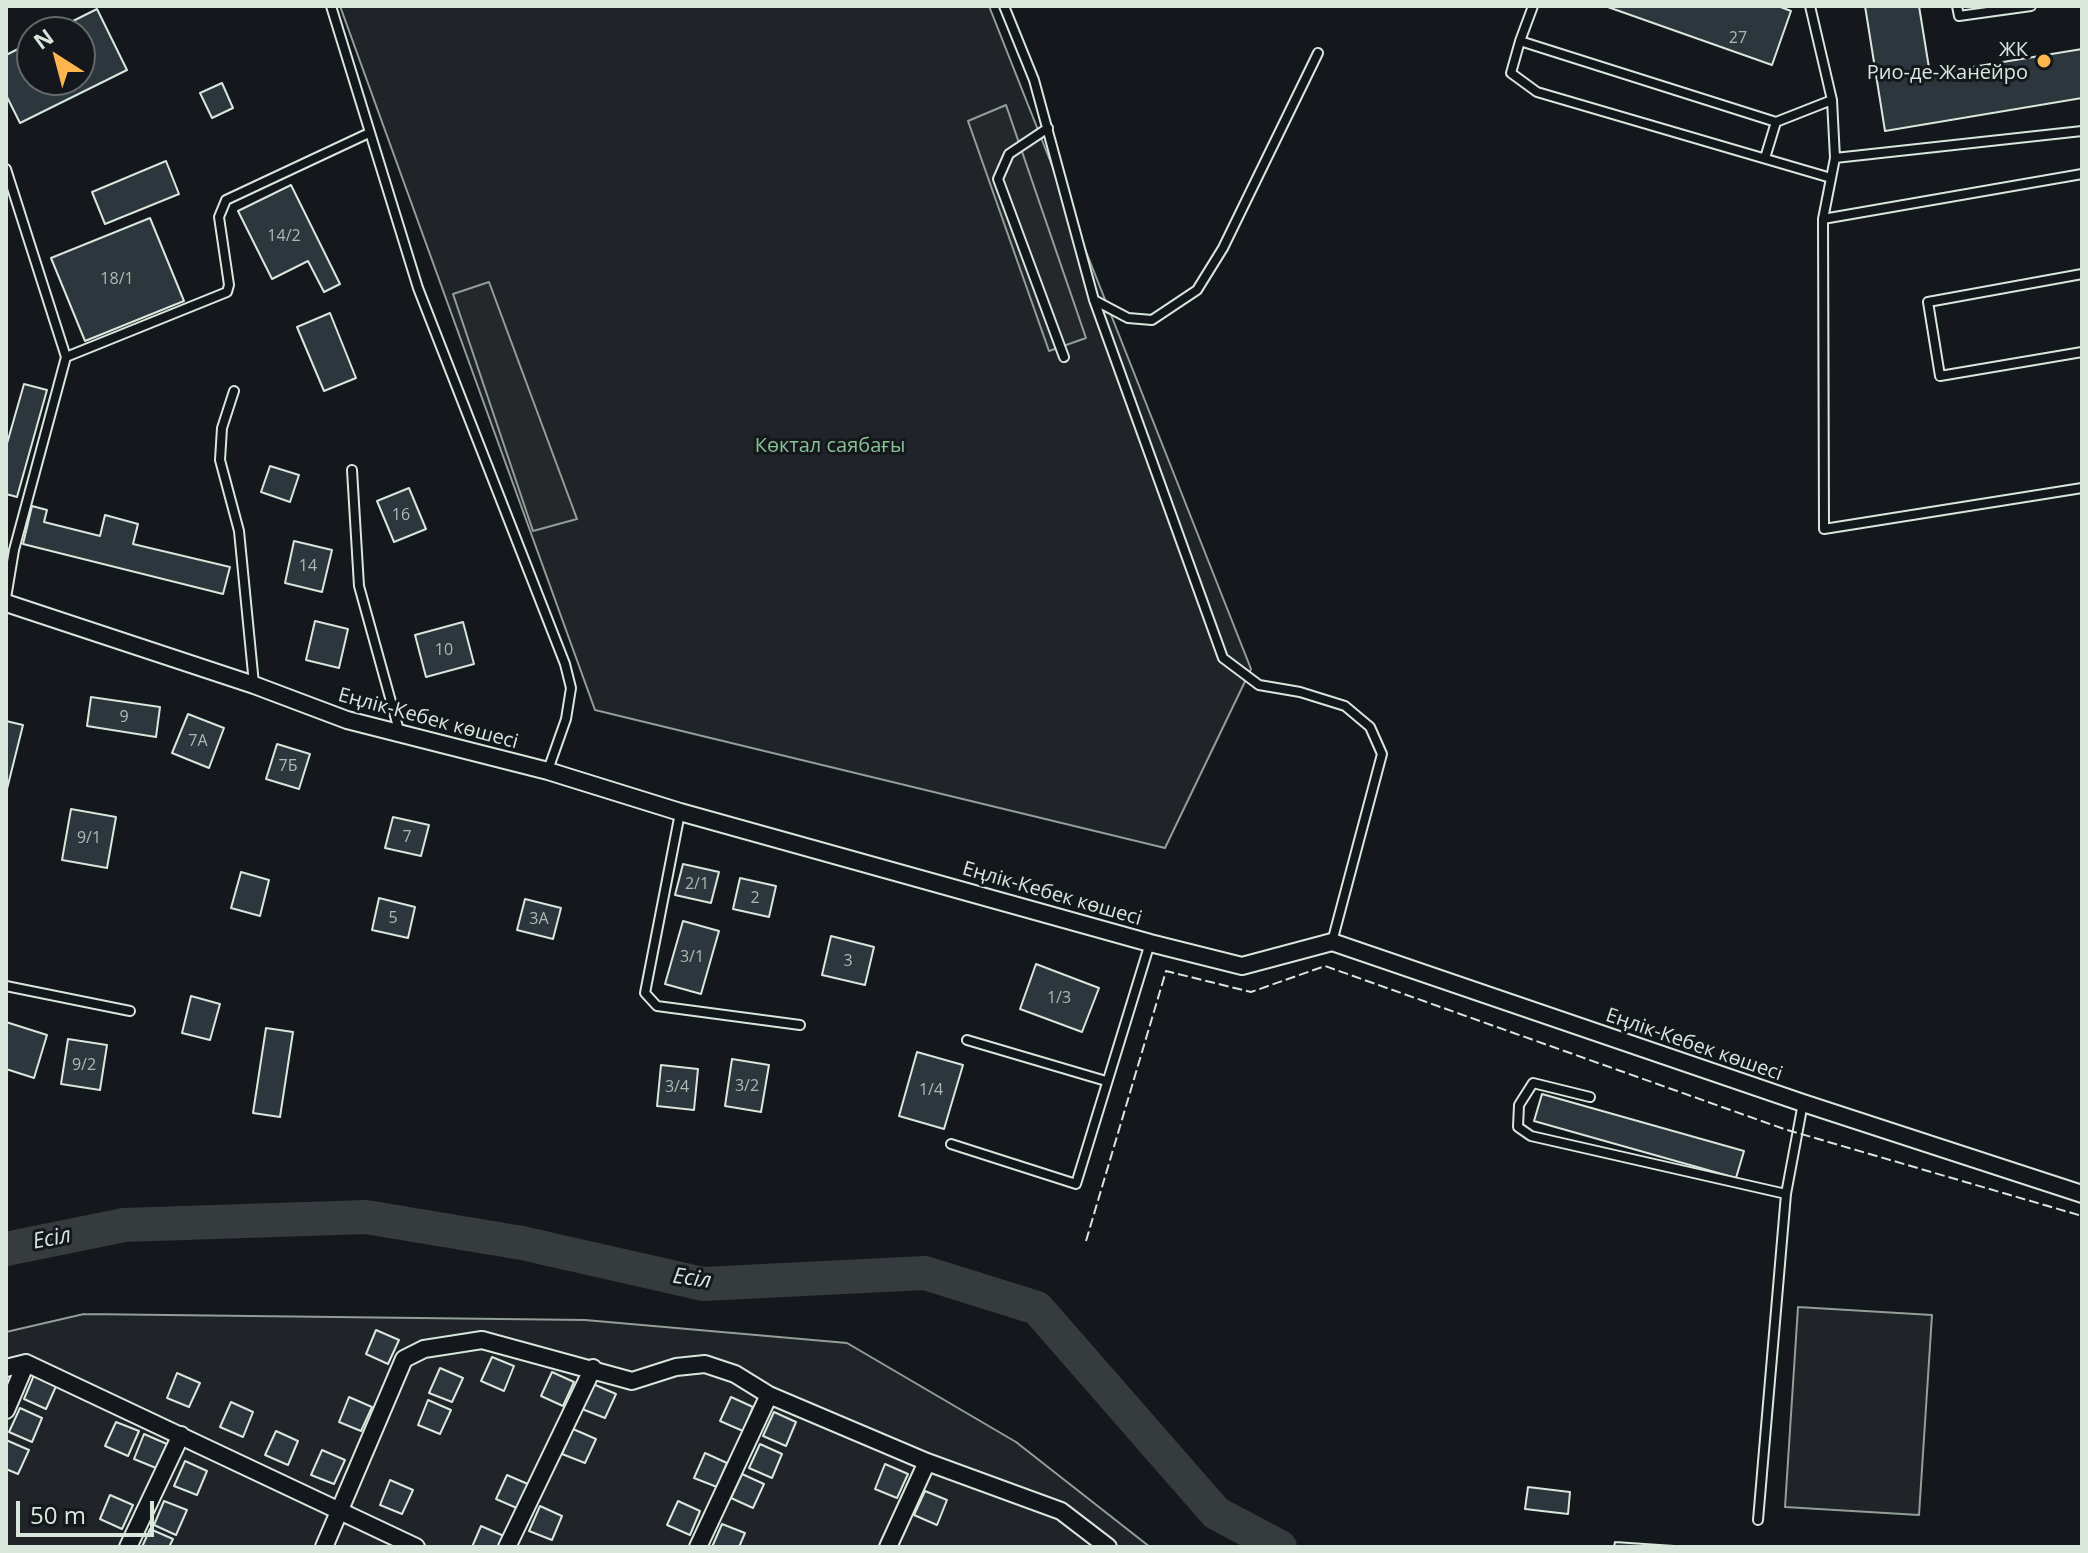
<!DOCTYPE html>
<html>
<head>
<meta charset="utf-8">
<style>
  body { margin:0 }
  #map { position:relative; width:2088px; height:1553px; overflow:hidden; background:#14181c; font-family:"Open Sans",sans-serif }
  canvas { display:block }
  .frame { position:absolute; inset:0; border:8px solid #d8e6dc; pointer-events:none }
  .north { position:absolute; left:16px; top:16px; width:80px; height:80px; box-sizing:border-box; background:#14181c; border:2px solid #626a69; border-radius:50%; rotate:324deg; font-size:22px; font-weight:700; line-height:32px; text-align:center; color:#d8e6dc }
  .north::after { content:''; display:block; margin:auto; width:28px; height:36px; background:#ffb74d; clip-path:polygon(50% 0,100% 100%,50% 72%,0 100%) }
  .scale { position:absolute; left:16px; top:1501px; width:138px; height:36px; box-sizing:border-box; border:4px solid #d8e6dc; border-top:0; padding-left:10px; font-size:24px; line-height:28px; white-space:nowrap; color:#d8e6dc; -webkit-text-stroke:6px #14181c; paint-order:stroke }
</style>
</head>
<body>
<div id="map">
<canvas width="2088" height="1553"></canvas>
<div class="frame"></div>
<div class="north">N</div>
<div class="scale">50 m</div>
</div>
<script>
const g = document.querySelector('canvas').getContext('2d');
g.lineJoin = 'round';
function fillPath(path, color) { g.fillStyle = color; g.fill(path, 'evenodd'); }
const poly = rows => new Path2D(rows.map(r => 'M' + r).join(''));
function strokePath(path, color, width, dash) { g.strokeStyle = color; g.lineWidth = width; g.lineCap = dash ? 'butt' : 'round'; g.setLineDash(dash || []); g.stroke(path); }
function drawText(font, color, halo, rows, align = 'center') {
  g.font = font + ' "Open Sans",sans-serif'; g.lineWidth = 6; g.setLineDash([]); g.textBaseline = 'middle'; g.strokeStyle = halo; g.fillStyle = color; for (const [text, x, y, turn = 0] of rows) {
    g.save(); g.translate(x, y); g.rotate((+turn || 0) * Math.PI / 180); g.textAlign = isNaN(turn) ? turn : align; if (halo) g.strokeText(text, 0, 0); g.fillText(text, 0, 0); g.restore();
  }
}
const green = poly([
  [340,6,989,6,1251,669,1165,848,595,710,340,6],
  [1798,1307,1932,1315,1919,1515,1785,1507,1798,1307],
  [84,1314,585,1320,847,1343,1016,1442,1150,1547,6,1547,6,1332,84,1314]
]);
const parking = poly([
  [1006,105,1086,338,1049,351,968,121,1006,105],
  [489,282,577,519,533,531,453,294,489,282]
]);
const river = poly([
  [6,1249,124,1225,366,1217,522,1243,703,1284,925,1273,1037,1308,1216,1513,1280,1547]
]);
const building = poly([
  [1605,6,1778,6,1791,11,1772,65,1605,6],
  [1865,6,1919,6,1930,74,2082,49,2082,98,1885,131,1865,6],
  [97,9,127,70,20,123,6,95,6,55,32,42,32,80,80,80,80,32,51,32,97,9],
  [222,83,233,108,212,118,200,93,222,83],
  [166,161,179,194,105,224,92,192,166,161],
  [291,185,340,284,324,292,308,261,272,279,238,211,291,185],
  [150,218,184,301,85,341,51,258,150,218],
  [330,313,356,378,324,391,297,327,330,313],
  [24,384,47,390,17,497,6,494,6,447,24,384],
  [270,466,299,475,290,502,261,492,270,466],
  [409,488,426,529,394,542,377,501,409,488],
  [32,506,47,510,44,522,100,536,105,515,138,524,133,544,230,567,223,594,23,544,32,506],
  [294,541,332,550,322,592,285,583,294,541],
  [315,621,348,629,339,668,306,660,315,621],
  [463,622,474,664,426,677,415,635,463,622],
  [91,697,160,707,156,737,87,726,91,697],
  [188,714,224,728,209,768,172,753,188,714],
  [6,721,23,725,6,793,6,721],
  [277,744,310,754,299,789,266,779,277,744],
  [71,809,116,817,107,868,62,860,71,809],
  [393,817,429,825,421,856,385,848,393,817],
  [683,864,719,872,711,903,675,895,683,864],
  [241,872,269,880,260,916,231,908,241,872],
  [740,878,776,886,769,917,733,909,740,878],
  [379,898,415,907,408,938,372,930,379,898],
  [525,899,561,908,553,939,517,930,525,899],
  [683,921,719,931,701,994,665,984,683,921],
  [831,936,874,947,865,985,822,975,831,936],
  [1036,964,1099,988,1082,1032,1020,1009,1036,964],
  [191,996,220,1004,210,1040,182,1033,191,996],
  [6,1022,47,1035,34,1078,6,1069,6,1022],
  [266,1028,293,1032,280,1117,253,1113,266,1028],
  [68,1039,107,1045,100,1090,61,1084,68,1039],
  [917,1052,963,1065,944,1129,899,1116,917,1052],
  [732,1059,769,1065,761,1112,725,1106,732,1059],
  [661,1065,698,1069,694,1110,657,1106,661,1065],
  [1542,1094,1744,1151,1736,1178,1534,1121,1542,1094],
  [376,1330,399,1340,388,1364,366,1354,376,1330],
  [492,1357,514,1366,504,1391,481,1381,492,1357],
  [440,1368,463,1378,452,1402,429,1393,440,1368],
  [552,1372,574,1382,563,1406,541,1396,552,1372],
  [177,1373,200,1383,189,1407,167,1398,177,1373],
  [34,1375,57,1384,46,1409,24,1399,34,1375],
  [593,1384,616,1394,605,1418,582,1409,593,1384],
  [349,1397,372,1407,361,1431,339,1422,349,1397],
  [731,1397,753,1407,743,1431,720,1421,731,1397],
  [428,1400,451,1410,440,1434,418,1425,428,1400],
  [231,1402,253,1412,243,1437,220,1427,231,1402],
  [20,1408,42,1418,32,1442,9,1432,20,1408],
  [774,1412,796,1422,786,1446,763,1436,774,1412],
  [116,1422,139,1431,128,1456,105,1446,116,1422],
  [573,1429,596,1439,585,1463,562,1454,573,1429],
  [276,1431,298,1441,288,1465,265,1455,276,1431],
  [144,1434,167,1444,156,1468,134,1459,144,1434],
  [6,1440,29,1450,18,1474,6,1469,6,1440],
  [760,1444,782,1454,772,1478,749,1468,760,1444],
  [322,1450,345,1460,334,1484,311,1475,322,1450],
  [705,1453,727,1463,717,1487,694,1478,705,1453],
  [185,1461,207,1471,197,1495,174,1486,185,1461],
  [885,1464,908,1474,897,1498,875,1489,885,1464],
  [742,1474,764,1484,753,1508,731,1498,742,1474],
  [507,1475,530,1485,519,1509,496,1499,507,1475],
  [390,1480,413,1490,402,1514,380,1505,390,1480],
  [1528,1487,1570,1492,1568,1514,1525,1509,1528,1487],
  [925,1491,947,1500,937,1525,914,1515,925,1491],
  [110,1495,133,1505,122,1529,100,1519,110,1495],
  [164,1501,187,1510,176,1535,154,1525,164,1501],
  [678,1501,700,1511,690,1535,667,1525,678,1501],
  [540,1506,562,1516,552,1540,529,1531,540,1506],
  [722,1524,745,1533,739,1547,712,1547,722,1524],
  [481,1526,504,1536,499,1547,472,1547,481,1526],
  [150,1529,173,1539,169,1547,142,1547,150,1529],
  [1615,1542,1689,1547,1614,1547,1615,1542]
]);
const service = poly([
  [331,6,418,288,565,664,571,688,566,719,548,770],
  [1004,6,1034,80,1094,300,1223,658,1259,685,1300,692,1345,706,1370,727,1382,754,1332,942],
  [1533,6,1520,41,1776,122,1832,100],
  [1810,6,1832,100,1835,158,2082,131],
  [1957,6,1959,16,2031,6],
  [1520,41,1511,73,1537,92,1831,178],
  [1048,128,1009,154,998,179,1064,357],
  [1765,158,1776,122],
  [1835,158,1823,219,1824,529,2082,488],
  [6,169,66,357,14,550,6,598],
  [1823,219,2082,174],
  [2082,274,1928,302,1940,376,2082,352],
  [1094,300,1128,318,1152,320,1197,290,1223,248,1318,53],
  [66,357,227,292,229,285,219,217,226,200,369,133],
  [234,391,222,428,220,460,239,531,254,684],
  [352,470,359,586,400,734],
  [680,813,645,993,657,1006,800,1025],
  [6,986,130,1011],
  [967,1040,1106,1081],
  [1590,1097,1533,1083,1519,1105,1518,1127,1531,1136,1786,1194],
  [951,1144,1076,1184,1150,943],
  [1758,1520,1786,1194,1803,1103]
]);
const minor = poly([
  [6,603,254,685,347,720,548,771,680,812,1150,943,1242,966,1332,942,1803,1103,2082,1194],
  [6,1368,26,1363,416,1547],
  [6,1410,26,1363],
  [128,1547,181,1435],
  [324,1547,404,1359,424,1349,482,1340,632,1381,676,1367,705,1364,735,1374,769,1395,927,1462,1061,1511,1108,1547],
  [507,1547,593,1368],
  [698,1547,769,1395],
  [888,1547,927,1462]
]);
const fence = poly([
  [1086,1241,1166,971,1251,992,1325,966,1784,1129,2082,1216]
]);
const markers = [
  [2044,61,8,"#ffb74d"]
];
const numberNames = [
  ["27",1738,38],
  ["14/2",284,236],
  ["18/1",117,279],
  ["16",401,515],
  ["14",308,566],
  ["10",444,650],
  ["9",124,717],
  ["7А",198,741],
  ["7Б",288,766],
  ["7",407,837],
  ["9/1",89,838],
  ["2/1",697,884],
  ["2",755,898],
  ["5",393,918],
  ["3А",539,919],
  ["3/1",692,957],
  ["3",848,961],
  ["1/3",1059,998],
  ["9/2",84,1065],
  ["3/2",747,1086],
  ["3/4",677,1087],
  ["1/4",931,1090]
];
const poiNames = [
  ["ЖК",2028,50],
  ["Рио-де-Жанейро",2028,73]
];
const parkNames = [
  ["Көктал саябағы",830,446]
];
const streetNames = [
  ["Еңлік-Кебек көшесі",428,719,15],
  ["Еңлік-Кебек көшесі",1052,894,16],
  ["Еңлік-Кебек көшесі",1694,1045,19]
];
const waterNames = [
  ["Есіл",52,1239,-11],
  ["Есіл",692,1279,8]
];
fillPath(green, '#202428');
strokePath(green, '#939e99', 2);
fillPath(parking, '#24282b');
strokePath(parking, '#939e99', 2);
strokePath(river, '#363b3e', 34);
fillPath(building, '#2c363c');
strokePath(building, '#d8e6dc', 2);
strokePath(service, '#d8e6dc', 12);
strokePath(minor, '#d8e6dc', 20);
strokePath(service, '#14181c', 8);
strokePath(minor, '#14181c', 16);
strokePath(fence, '#d8e6dc', 2, [10, 4]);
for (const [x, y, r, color] of markers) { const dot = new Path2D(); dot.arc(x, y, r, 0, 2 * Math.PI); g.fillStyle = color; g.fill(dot); strokePath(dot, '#14181c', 3); }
drawText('16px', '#adbab4', null, numberNames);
drawText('20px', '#d8e6dc', '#14181c', poiNames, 'right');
drawText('20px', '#8ac095', '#14181c', parkNames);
drawText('20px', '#d8e6dc', '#14181c', streetNames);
drawText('italic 22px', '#d8e6dc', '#14181c', waterNames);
</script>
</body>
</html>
